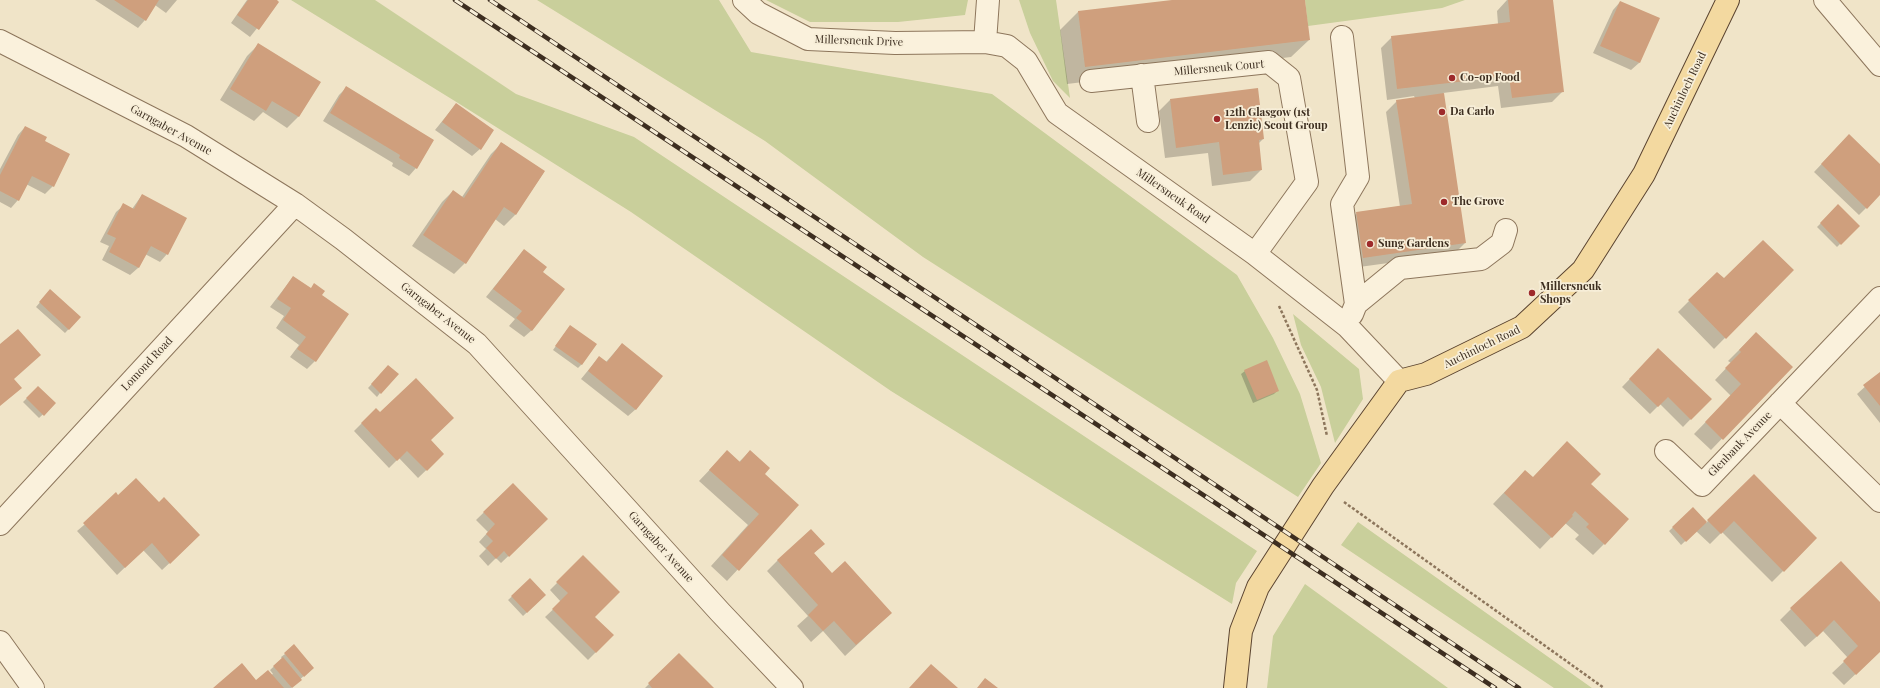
<!DOCTYPE html>
<html>
<head>
<meta charset="utf-8">
<style>
  body { margin:0 }
  canvas { display:block; background:#f0e4c8 }
</style>
</head>
<body>
<canvas width="1880" height="688"></canvas>
<script>
const g = document.querySelector('canvas').getContext('2d');
g.lineJoin = 'round';
function fillPath(path, color) { g.fillStyle = color; g.fill(path, 'evenodd'); }
const poly = rows => new Path2D(rows.map(r => 'M' + r).join(''));
function strokePath(path, color, width, dash) { g.strokeStyle = color; g.lineWidth = width; g.lineCap = dash ? 'butt' : 'round'; g.setLineDash(dash || []); g.stroke(path); }
function drawText(font, color, halo, rows, align = 'center') {
  g.font = font + ' "Playfair Display",serif'; g.lineWidth = 3.5; g.setLineDash([]); g.textBaseline = 'middle'; g.strokeStyle = halo; g.fillStyle = color; for (const [text, x, y, turn = 0] of rows) {
    g.save(); g.translate(x, y); g.rotate((+turn || 0) * Math.PI / 180); g.textAlign = isNaN(turn) ? turn : align; if (halo) g.strokeText(text, 0, 0); g.fillText(text, 0, 0); g.restore();
  }
}
const green = poly([
  [291,0,375,0,516,94,634,137,1257,551,1236,583,1232,604,891,391,631,212,458,103],
  [537,0,719,0,751,52,992,94,1237,275,1273,338,1300,394,1321,463,1298,497,923,257,765,141],
  [766,0,968,0,965,15,898,22,810,22],
  [1019,0,1056,0,1070,98,1053,81,1030,33],
  [1305,0,1465,0,1442,8,1308,26],
  [1293,314,1359,369,1363,399,1335,443,1321,387,1301,345],
  [1358,522,1592,688,1554,688,1341,545],
  [1305,584,1448,688,1267,688,1273,636]
]);
const shadow = poly([
  [95,0,177,0,166,13,155,5,145,20,138,28],
  [247,0,276,0,278,2,250,37,231,23],
  [1180,0,1304,0,1309,40,1291,57,1067,84,1060,30,1078,12],
  [1507,0,1552,0,1563,91,1552,102,1501,108,1498,86,1443,93,1465,243,1454,254,1352,268,1346,224,1357,213,1400,207,1386,112,1397,101,1415,98,1414,96,1387,100,1381,48,1392,37,1498,24,1497,11],
  [1620,2,1658,18,1639,63,1631,70,1593,53,1613,10],
  [258,45,319,82,298,117,287,128,263,112,254,121,220,100,247,56],
  [347,87,416,168,409,176,392,166,393,163,323,121,339,95],
  [1170,100,1263,139,1258,144,1261,170,1250,181,1212,186,1208,153,1165,158,1159,111],
  [456,104,480,149,472,156,435,130],
  [25,127,44,142,53,186,45,194,26,184,18,200,11,208,0,202,0,169,18,135],
  [1849,135,1880,165,1880,194,1859,215,1814,172],
  [502,143,544,172,515,215,504,226,495,219,465,263,454,274,412,246,442,202,453,191,462,197,491,154],
  [142,195,167,254,160,262,145,254,138,268,130,275,102,260,109,246,100,242,116,212,124,205,132,209],
  [1838,206,1858,226,1837,247,1817,227],
  [524,250,532,330,524,337,509,326,515,319,486,297],
  [1792,270,1714,349,1678,312,1717,273,1724,280],
  [293,277,348,314,315,361,307,369,290,357,299,345,276,328,284,316,270,307],
  [47,294,80,317,65,333,36,307],
  [570,326,582,364,578,368,553,350],
  [1756,333,1791,367,1711,450,1694,434,1731,396,1715,380,1731,363,1728,361],
  [622,344,636,409,628,416,581,379,599,357,606,362],
  [1658,350,1710,399,1683,427,1660,404,1650,414,1622,387],
  [385,370,380,393,377,397,368,388],
  [1245,371,1278,390,1274,394,1253,403,1241,374],
  [1880,373,1880,423,1857,394],
  [38,387,55,403,39,418,23,402],
  [376,409,380,413,430,440,443,454,418,478,399,458,389,468,354,431],
  [750,451,763,474,798,505,727,581,711,566,748,525,699,481,716,463,739,462],
  [1754,475,1816,538,1772,582,1722,532,1710,544,1696,531,1681,545,1669,531,1693,509,1706,523],
  [1533,478,1590,484,1604,544,1593,555,1575,539,1579,535,1565,523,1540,549,1493,504,1514,482],
  [513,484,547,519,501,563,496,558,488,566,479,556,486,549,479,542,488,532,476,520],
  [118,496,191,543,162,570,143,550,117,575,77,531],
  [823,544,813,554,832,575,891,613,845,656,823,631,811,642,797,626,808,616,767,571,778,560],
  [583,557,594,617,613,635,588,660,545,617,561,602,550,590],
  [530,580,545,595,523,616,508,600],
  [1880,603,1880,651,1844,685,1832,673,1848,658,1823,631,1805,647,1780,620,1791,609],
  [285,654,309,671,291,688,214,688,256,681,271,675,273,674,270,670,282,659,281,657],
  [679,654,713,688,645,688]
]);
const building = poly([
  [114,0,159,0,146,21],
  [248,0,277,0,279,2,259,30,237,15],
  [1172,0,1305,0,1310,40,1085,67,1078,11],
  [1508,0,1553,0,1564,92,1512,98,1509,76,1397,89,1391,36,1510,22],
  [1620,1,1660,18,1640,63,1600,46],
  [258,43,321,82,299,117,272,101,266,111,230,89],
  [346,86,434,140,417,169,399,158,400,155,330,113],
  [1258,88,1264,139,1259,140,1262,170,1223,175,1219,142,1176,148,1170,99],
  [1444,93,1466,243,1363,258,1356,212,1412,204,1396,100],
  [456,103,494,130,481,150,442,122],
  [25,126,47,137,45,141,70,154,54,187,32,176,19,201,0,191,0,175],
  [1849,134,1880,164,1880,195,1867,209,1821,164],
  [501,142,545,171,516,215,504,207,466,264,423,235,453,190,464,198],
  [142,194,187,218,168,255,151,246,139,268,109,252,116,238,107,234,123,203,134,209],
  [1838,204,1860,226,1841,245,1820,223],
  [1763,240,1794,270,1726,339,1688,300,1717,272,1724,278],
  [524,249,547,267,543,272,565,289,532,331,516,318,522,311,493,289],
  [293,276,311,288,314,283,325,291,322,295,349,314,316,362,297,349,306,337,283,320,291,308,277,299],
  [50,289,81,317,69,330,39,302],
  [570,325,597,344,582,365,555,346],
  [18,329,41,355,14,379,22,388,0,406,0,344],
  [1756,332,1793,367,1723,440,1705,422,1741,384,1725,368,1741,352,1739,350],
  [622,343,663,376,636,410,588,371,599,356,607,362],
  [1658,348,1712,399,1691,420,1668,397,1658,407,1629,379],
  [1267,360,1279,391,1257,400,1244,370],
  [388,365,399,374,381,394,371,384],
  [1880,372,1880,406,1863,385],
  [416,378,454,418,431,440,444,454,427,471,407,451,397,461,361,423,376,408,380,412],
  [38,386,56,403,44,416,26,398],
  [1567,441,1601,474,1591,484,1629,519,1605,545,1586,527,1589,524,1575,511,1572,515,1573,516,1552,538,1504,493,1525,470,1533,477],
  [727,450,740,462,750,450,770,468,765,474,799,505,739,571,722,555,759,514,709,470],
  [1754,474,1817,538,1784,572,1734,521,1721,534,1707,520],
  [136,478,159,502,164,497,200,535,170,564,152,543,125,568,83,523,116,492,118,495],
  [513,483,548,519,509,557,504,551,496,559,486,548,493,541,486,534,495,524,483,512],
  [1693,507,1707,522,1686,542,1672,527],
  [811,529,825,544,814,553,832,573,845,561,892,613,856,645,834,621,823,631,808,615,818,605,777,560],
  [583,555,620,592,595,617,614,635,596,653,552,609,568,593,556,582],
  [1841,561,1880,602,1880,652,1856,675,1843,661,1858,646,1834,620,1817,637,1790,608],
  [530,578,546,595,527,613,511,596],
  [294,644,314,668,304,677,284,653],
  [679,653,714,688,652,688,648,683],
  [283,657,302,680,292,688,273,666],
  [242,663,256,680,268,670,284,688,213,688],
  [931,664,958,688,909,688],
  [985,678,998,688,977,688]
]);
const path = poly([
  [1279,306,1317,390,1327,436],
  [1344,502,1604,688]
]);
const minor = poly([
  [744,0,758,13,808,39,895,43,985,42],
  [988,0,985,42,1007,46,1026,61,1057,113,1255,254,1347,326,1399,381],
  [1825,0,1880,65],
  [1342,37,1358,177,1342,204,1356,304],
  [0,41,186,136,295,204,343,239,477,344,720,612,792,688],
  [1142,75,1148,121],
  [1091,81,1269,62,1289,78,1307,182,1255,254],
  [1352,314,1356,304,1400,268,1481,259,1502,243,1506,230],
  [1780,403,1880,501],
  [1666,451,1702,485,1880,298],
  [0,524,295,204],
  [0,642,33,688]
]);
const major = poly([
  [1235,688,1241,631,1258,587,1323,486,1399,381,1426,374,1522,327,1583,270,1644,174,1728,0]
]);
const rail = poly([
  [455,0,1495,688],
  [490,0,1519,688]
]);
const markers = [
  [1452,78,4,"#9e2a2b"],
  [1442,112,4,"#9e2a2b"],
  [1217,119,4,"#9e2a2b"],
  [1444,202,4,"#9e2a2b"],
  [1370,244,4,"#9e2a2b"],
  [1532,293,4,"#9e2a2b"]
];
const streetNames = [
  ["Millersneuk Drive",859,41,2],
  ["Millersneuk Court",1219,68,-5],
  ["Auchinloch Road",1685,90,-64],
  ["Garngaber Avenue",171,130,29],
  ["Millersneuk Road",1173,196,35],
  ["Garngaber Avenue",438,313,38],
  ["Auchinloch Road",1482,347,-26],
  ["Lomond Road",147,364,-47],
  ["Glenbank Avenue",1740,444,-46],
  ["Garngaber Avenue",661,547,48]
];
const poiNames = [
  ["Co-op Food",1460,78],
  ["Da Carlo",1450,112],
  ["12th Glasgow (1st",1225,113],
  ["Lenzie) Scout Group",1225,126],
  ["The Grove",1452,202],
  ["Sung Gardens",1378,244],
  ["Millersneuk",1540,287],
  ["Shops",1540,300]
];
fillPath(green, '#c9cf9b');
fillPath(shadow, '#0003');
fillPath(building, '#cf9f7d');
strokePath(minor, '#8d765c', 24);
strokePath(major, '#5b4430', 24);
strokePath(path, '#8d765c', 2.5, [3, 2]);
strokePath(minor, '#faf1dc', 22);
strokePath(major, '#f3d9a0', 22);
strokePath(rail, '#3d2e20', 4.5);
strokePath(rail, '#f7eed8', 3, [9]);
for (const [x, y, r, color] of markers) { const dot = new Path2D(); dot.arc(x, y, r, 0, 2 * Math.PI); g.fillStyle = color; g.fill(dot); strokePath(dot, '#f7eed8', 1.5); }
drawText('11px', '#3d2e20', '#f7eed8', streetNames);
drawText('bold 11px', '#3d2e20', '#f7eed8', poiNames, 'left');
</script>
</body>
</html>
